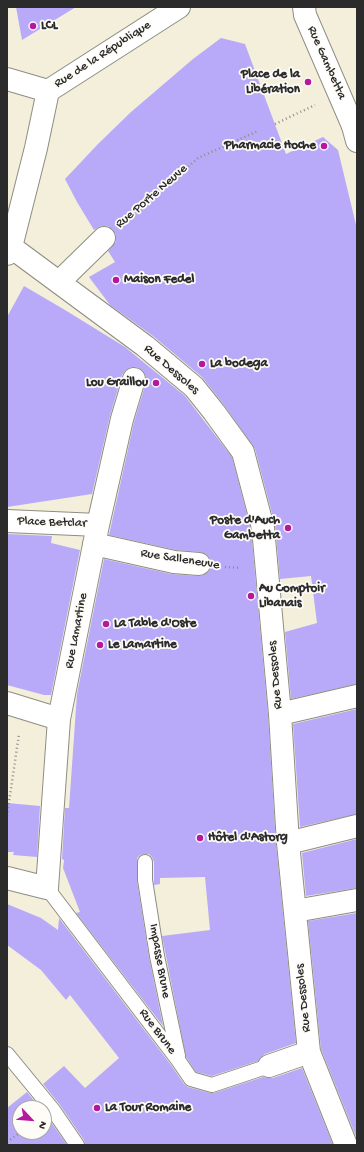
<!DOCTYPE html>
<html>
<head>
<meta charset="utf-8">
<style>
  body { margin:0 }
  #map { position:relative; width:364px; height:1152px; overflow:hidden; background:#f3efdb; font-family:"Gochi Hand",sans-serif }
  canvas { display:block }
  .frame { position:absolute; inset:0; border:8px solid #2b2b2b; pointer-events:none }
  .north { position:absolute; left:12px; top:1100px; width:40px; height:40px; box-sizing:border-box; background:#fdfcf7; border:1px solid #a9a8a5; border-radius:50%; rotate:116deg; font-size:11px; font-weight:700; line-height:16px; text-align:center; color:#2b2b2b }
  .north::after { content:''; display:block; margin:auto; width:14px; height:18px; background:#b5179e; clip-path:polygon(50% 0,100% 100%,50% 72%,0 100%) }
</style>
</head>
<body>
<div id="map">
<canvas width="364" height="1152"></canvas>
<div class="frame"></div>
<div class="north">N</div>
</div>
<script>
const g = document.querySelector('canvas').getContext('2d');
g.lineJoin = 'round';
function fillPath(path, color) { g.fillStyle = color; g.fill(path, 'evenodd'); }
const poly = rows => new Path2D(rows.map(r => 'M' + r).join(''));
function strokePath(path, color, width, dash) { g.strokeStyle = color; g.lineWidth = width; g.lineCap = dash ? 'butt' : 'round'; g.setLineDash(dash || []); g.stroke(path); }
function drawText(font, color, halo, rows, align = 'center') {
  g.font = font + ' "Gochi Hand",sans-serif'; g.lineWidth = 3.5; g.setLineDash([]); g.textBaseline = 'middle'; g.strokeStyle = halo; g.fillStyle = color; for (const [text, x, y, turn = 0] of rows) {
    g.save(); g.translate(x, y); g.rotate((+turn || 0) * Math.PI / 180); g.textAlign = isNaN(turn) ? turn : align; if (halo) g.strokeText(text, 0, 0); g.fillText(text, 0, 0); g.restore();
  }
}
const building = poly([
  [16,7,76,7,22,40],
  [221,38,245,44,286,154,323,137,338,150,357,229,357,684,291,699,285,632,317,623,311,576,280,579,275,525,255,449,224,405,202,377,153,336,110,305,89,277,115,262,108,251,116,242,116,235,113,230,107,226,101,226,94,230,77,202,65,179,98,144,131,112,193,59],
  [24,286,65,310,125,347,185,396,232,457,251,530,268,715,276,844,296,1043,265,1054,260,1058,258,1061,212,1076,196,1072,186,1057,162,936,210,930,205,877,160,878,160,884,154,885,154,862,152,857,149,854,145,854,140,855,137,858,137,881,149,957,163,1026,76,913,80,912,63,868,64,860,62,859,65,808,69,808,77,694,104,559,171,574,198,576,204,575,209,571,211,565,210,559,206,554,200,552,176,550,109,535,134,422,146,382,146,376,143,371,137,367,131,367,126,370,122,375,110,416,92,494,7,507,7,317],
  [7,534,52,536,51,543,80,550,51,695,44,695,7,685],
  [357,709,357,814,300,827,293,724],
  [7,803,40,806,37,857,13,855,14,852,7,852],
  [357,839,357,888,306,896,302,853],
  [7,904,41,918,58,930,59,918,171,1065,184,1084,188,1087,210,1093,214,1093,263,1077,267,1078,273,1078,302,1068,333,1145,85,1145,84,1140,60,1105,43,1084,64,1066,85,1088,119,1058,70,995,66,1000,41,970,7,945],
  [357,913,357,1139,321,1049,308,921],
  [27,1092,40,1108,20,1108,20,1132,44,1132,44,1112,67,1145,7,1145,7,1108]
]);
const path = poly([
  [275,124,315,105],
  [125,222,198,158,258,131],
  [225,567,240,568],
  [7,816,19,734],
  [7,1142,21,1132]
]);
const lane = poly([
  [145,862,145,880,157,956,178,1056],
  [47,888,178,1060,191,1079,212,1085,269,1066],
  [7,1054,53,1110,77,1145]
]);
const street = poly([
  [304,7,305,15,353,126],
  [7,79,48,91],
  [48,91,179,7],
  [11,247,145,346,194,387,214,412,243,452,263,528,280,714,288,843,309,1052,346,1145],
  [7,254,11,247,36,148,48,91],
  [59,282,104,238],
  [7,521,98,525],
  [94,544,174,562,199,564],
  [7,703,59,719],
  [280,714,357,696],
  [288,843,357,826],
  [7,878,47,888,59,719,98,525,122,419,134,379],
  [295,911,357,900],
  [269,1066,309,1052]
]);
const secondary = poly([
  [353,126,357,141]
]);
const markers = [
  [33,26,4,"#b5179e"],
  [308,82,4,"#b5179e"],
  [324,146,4,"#b5179e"],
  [116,280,4,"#b5179e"],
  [202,364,4,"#b5179e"],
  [156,383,4,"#b5179e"],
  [288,528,4,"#b5179e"],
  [251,596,4,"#b5179e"],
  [106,624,4,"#b5179e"],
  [100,645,4,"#b5179e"],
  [200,838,4,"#b5179e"],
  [97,1108,4,"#b5179e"]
];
const poiNames = [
  ["LCL",41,26],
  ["Place de la",300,75,"right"],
  ["Libération",300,90,"right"],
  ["Pharmacie Hoche",316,146,"right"],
  ["Maison Fedel",124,280],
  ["La bodega",210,364],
  ["Lou Graillou",148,383,"right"],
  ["Poste d'Auch",280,521,"right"],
  ["Gambetta",280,536,"right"],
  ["Au Comptoir",259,589],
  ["Libanais",259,604],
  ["La Table d'Oste",114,624],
  ["Le Lamartine",108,645],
  ["Hôtel d'Astorg",208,838],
  ["La Tour Romaine",105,1108]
];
const streetNames = [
  ["Rue de la République",103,55,-33],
  ["Rue Gambetta",326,63,66],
  ["Rue Porte Neuve",152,197,-41],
  ["Rue Dessoles",171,370,41],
  ["Place Betclar",52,523,2],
  ["Rue Salleneuve",180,560,9],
  ["Rue Lamartine",77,631,-79],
  ["Rue Dessoles",276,675,-95],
  ["Impasse Brune",159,961,80],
  ["Rue Dessoles",304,998,-96],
  ["Rue Brune",157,1032,53]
];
fillPath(building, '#b8aaf8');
strokePath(lane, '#8f8d83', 16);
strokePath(street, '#8f8d83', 24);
strokePath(secondary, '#8f8d83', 24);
strokePath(path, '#8f8d83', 2.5, [1, 3]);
strokePath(lane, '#fff', 14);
strokePath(street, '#fff', 22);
strokePath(secondary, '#fff', 22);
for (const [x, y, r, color] of markers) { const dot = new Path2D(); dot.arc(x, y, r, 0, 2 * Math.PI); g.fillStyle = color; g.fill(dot); strokePath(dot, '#fdfcf7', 1.5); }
drawText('bold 13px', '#2b2b2b', '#fdfcf7', poiNames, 'left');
drawText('13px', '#2b2b2b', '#fdfcf7', streetNames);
</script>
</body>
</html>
